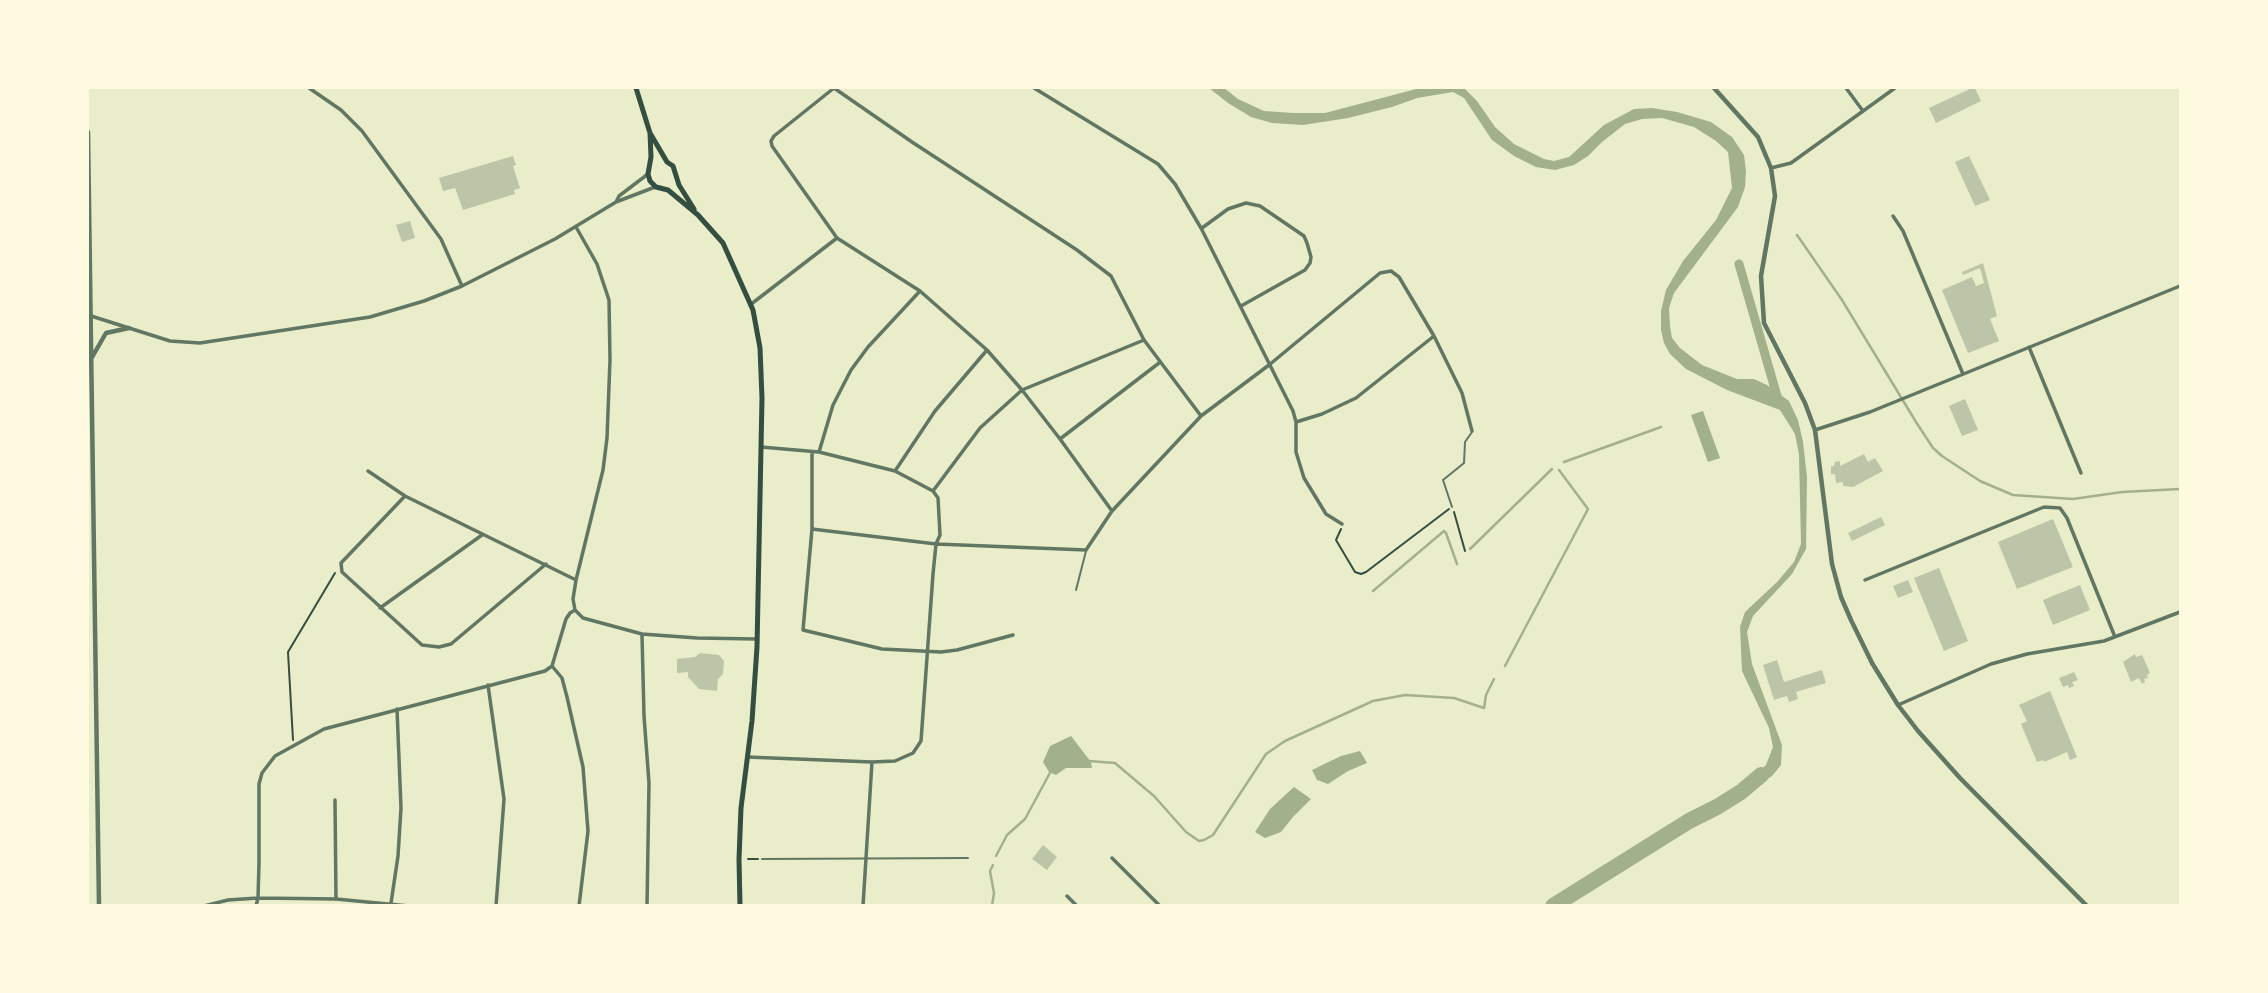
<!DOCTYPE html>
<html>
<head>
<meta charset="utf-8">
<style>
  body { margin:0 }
  #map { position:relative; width:2268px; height:993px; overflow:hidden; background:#e9edc9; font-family:"Noto Sans",sans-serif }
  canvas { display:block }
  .frame { position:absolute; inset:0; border:89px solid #fefae0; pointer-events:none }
</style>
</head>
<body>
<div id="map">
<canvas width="2268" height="993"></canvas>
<div class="frame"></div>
</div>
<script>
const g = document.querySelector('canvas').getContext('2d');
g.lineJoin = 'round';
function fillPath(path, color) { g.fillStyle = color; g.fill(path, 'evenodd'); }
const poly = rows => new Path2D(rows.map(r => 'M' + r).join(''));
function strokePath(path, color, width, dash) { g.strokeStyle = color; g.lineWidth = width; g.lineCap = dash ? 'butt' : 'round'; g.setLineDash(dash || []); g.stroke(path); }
const water = poly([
  [1209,88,1224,88,1238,99,1264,111,1293,113,1325,113,1420,88,1464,88,1477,101,1495,127,1514,144,1544,159,1554,161,1569,157,1604,125,1634,109,1652,108,1677,112,1711,122,1732,137,1744,155,1746,171,1745,187,1738,207,1674,293,1669,308,1670,326,1672,338,1680,348,1702,365,1737,379,1754,379,1767,385,1789,401,1798,420,1803,442,1807,477,1806,549,1792,574,1753,616,1747,632,1752,664,1782,745,1781,765,1772,776,1747,792,1743,788,1766,765,1773,747,1769,728,1742,671,1740,627,1745,612,1777,582,1794,562,1801,544,1799,455,1795,434,1780,410,1727,390,1686,369,1670,354,1664,343,1661,330,1661,311,1666,290,1683,261,1716,220,1732,188,1728,152,1716,141,1694,127,1662,118,1642,119,1625,124,1602,142,1588,156,1574,165,1555,170,1536,167,1514,156,1492,140,1464,98,1453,92,1417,98,1392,107,1348,118,1303,125,1272,123,1251,117,1228,103],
  [1703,411,1720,458,1708,462,1691,415],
  [1071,736,1091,762,1092,768,1066,768,1056,775,1049,772,1043,762,1050,746],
  [1360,751,1367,763,1348,771,1328,784,1317,780,1312,770,1341,756],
  [1294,787,1311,799,1293,817,1281,832,1265,838,1255,832,1270,809]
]);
const stream = poly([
  [1797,235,1842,300,1916,422,1933,448,1942,456,1980,481,2013,495,2073,499,2122,492,2180,489],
  [1564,462,1661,427],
  [1470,549,1552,469],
  [1373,591,1444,531,1446,533,1457,564],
  [1505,666,1588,509,1559,470],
  [1089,761,1115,763,1154,796,1186,832,1199,841,1204,840,1213,835,1266,754,1285,741,1373,701,1405,695,1454,698,1484,708,1486,695,1494,679],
  [996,856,1007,835,1025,819,1051,771],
  [992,906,994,893,990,871,993,865]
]);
const canal = poly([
  [1739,264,1777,396]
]);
const river = poly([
  [1553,906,1689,821,1717,807,1741,792,1761,775]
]);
const building = poly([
  [1972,88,1975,88,1981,101,1936,123,1929,108],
  [513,156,516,165,513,166,520,188,514,190,515,194,463,210,455,188,443,191,439,178],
  [1969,156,1990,200,1975,206,1955,162],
  [410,221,415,238,402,242,396,225],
  [1983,263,1997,316,1990,319,1999,341,1968,353,1942,290,1972,277,1976,286,1984,283,1980,268,1963,275,1962,272],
  [1965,399,1978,430,1962,436,1949,406],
  [1864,454,1868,462,1875,458,1883,471,1853,487,1843,486,1843,482,1836,483,1835,474,1831,474,1831,466,1834,466,1835,462,1840,461,1840,466],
  [1881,517,1885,525,1852,541,1848,533],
  [2053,519,2073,567,2017,589,1998,542],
  [1939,568,1968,641,1944,651,1914,578],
  [1908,580,1913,592,1898,598,1893,586],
  [2080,585,2090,610,2053,625,2043,600],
  [700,653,719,655,724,661,723,674,718,679,717,691,699,689,688,677,688,672,677,673,677,659,695,657],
  [2135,654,2136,657,2142,655,2150,673,2147,675,2148,678,2144,679,2145,682,2142,684,2139,678,2131,682,2123,662],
  [1777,660,1784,682,1822,670,1826,683,1796,692,1798,699,1789,702,1787,696,1774,700,1763,665],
  [2074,672,2078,680,2072,682,2074,686,2069,688,2068,685,2063,687,2059,678],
  [2050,691,2077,757,2070,760,2067,752,2044,762,2043,760,2037,762,2021,724,2027,721,2019,705],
  [1043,845,1057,857,1047,870,1032,859]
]);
const path = poly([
  [1454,512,1465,551],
  [1341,529,1336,540,1355,572,1361,574,1366,572,1449,509],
  [293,740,288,652,335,573],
  [748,859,758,859]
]);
const service = poly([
  [1452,507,1443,480,1464,463,1465,442,1472,432],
  [1076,590,1086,551],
  [762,859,968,858]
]);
const minor = poly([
  [309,88,341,110,362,131,441,239,462,286],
  [834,88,774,136,771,141,772,146,837,238,920,291,987,350,1022,390,1060,439,1112,511],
  [834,88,912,142,1077,250,1111,276,1144,340,1201,416],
  [1034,88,1158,164,1175,184,1201,228,1293,411,1296,422,1296,452,1304,478,1326,514,1342,524],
  [1846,88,1863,111],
  [1771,168,1791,163,1895,88],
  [616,202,619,196,648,174],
  [1893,216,1903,231,1963,374],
  [576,227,597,264,609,300,610,360,607,438,603,470,576,580,573,599,575,610,583,618,642,634,697,638,756,639],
  [1202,228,1228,209,1246,203,1260,206,1304,236,1307,243,1311,257,1310,263,1305,270,1241,306],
  [750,305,837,238],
  [88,315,170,341,200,343,370,317,424,301,462,286,555,239,616,202,655,187],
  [2029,347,2081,473],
  [1296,422,1322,414,1356,398,1434,336],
  [1815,430,1870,412,2180,286],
  [1060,439,1159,363],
  [761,447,819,452,895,471,933,491],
  [812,452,812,529,803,630,882,649,941,652,957,650,1013,635],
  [819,452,833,405,851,370,868,347,920,291],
  [368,471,405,496,576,580],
  [895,471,935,411,987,350],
  [933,491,980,428,1022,390,1144,340],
  [405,496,341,563,342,572,422,645,439,647,451,644,546,564],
  [812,529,936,544,1086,550,1112,511,1201,416,1269,365,1380,273,1391,271,1399,277,1434,336,1462,393,1472,431],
  [1865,580,2044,507,2060,508,2067,518,2115,637],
  [380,608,482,535],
  [642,635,644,716,649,783,647,906],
  [552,666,562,678,567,697,583,767,588,831,579,906],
  [552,666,566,619,570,613,575,610],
  [488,685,504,799,496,906],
  [1898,705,1991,664,2027,654,2104,641,2180,612],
  [747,757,872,762,895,761,913,753,921,741,933,574,936,544,940,535,938,498,933,491],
  [335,800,336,899],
  [1112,858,1160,906],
  [1067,896,1077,906],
  [391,903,398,856,401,808,397,709],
  [204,906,228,900,258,898,336,899,409,906],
  [256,906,258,898,259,863,259,784,262,773,275,756,324,729,545,671,552,666],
  [863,906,872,762]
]);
const tertiary = poly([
  [1714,88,1758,137,1771,168,1775,196,1761,276,1764,323,1805,403,1815,430,1832,564,1841,597,1851,620,1872,663,1898,705,1918,731,1960,778,2087,906],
  [88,132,99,906],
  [91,359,106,333,129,328]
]);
const secondary = poly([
  [636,88,650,133,667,162,673,166,679,185,694,209],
  [650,133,651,157,648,174,650,181,656,187,668,190,698,215,723,243,753,310,760,348,762,398,757,647,752,721,741,808,739,859,740,906]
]);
fillPath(water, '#a3b18a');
strokePath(stream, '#a3b18a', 2.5);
strokePath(canal, '#a3b18a', 9);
strokePath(river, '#a3b18a', 16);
fillPath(building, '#bcc5a7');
strokePath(path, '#344e41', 2);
strokePath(service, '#617663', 2);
strokePath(minor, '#617663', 3.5);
strokePath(tertiary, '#617663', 4.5);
strokePath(secondary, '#344e41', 5);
</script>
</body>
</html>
